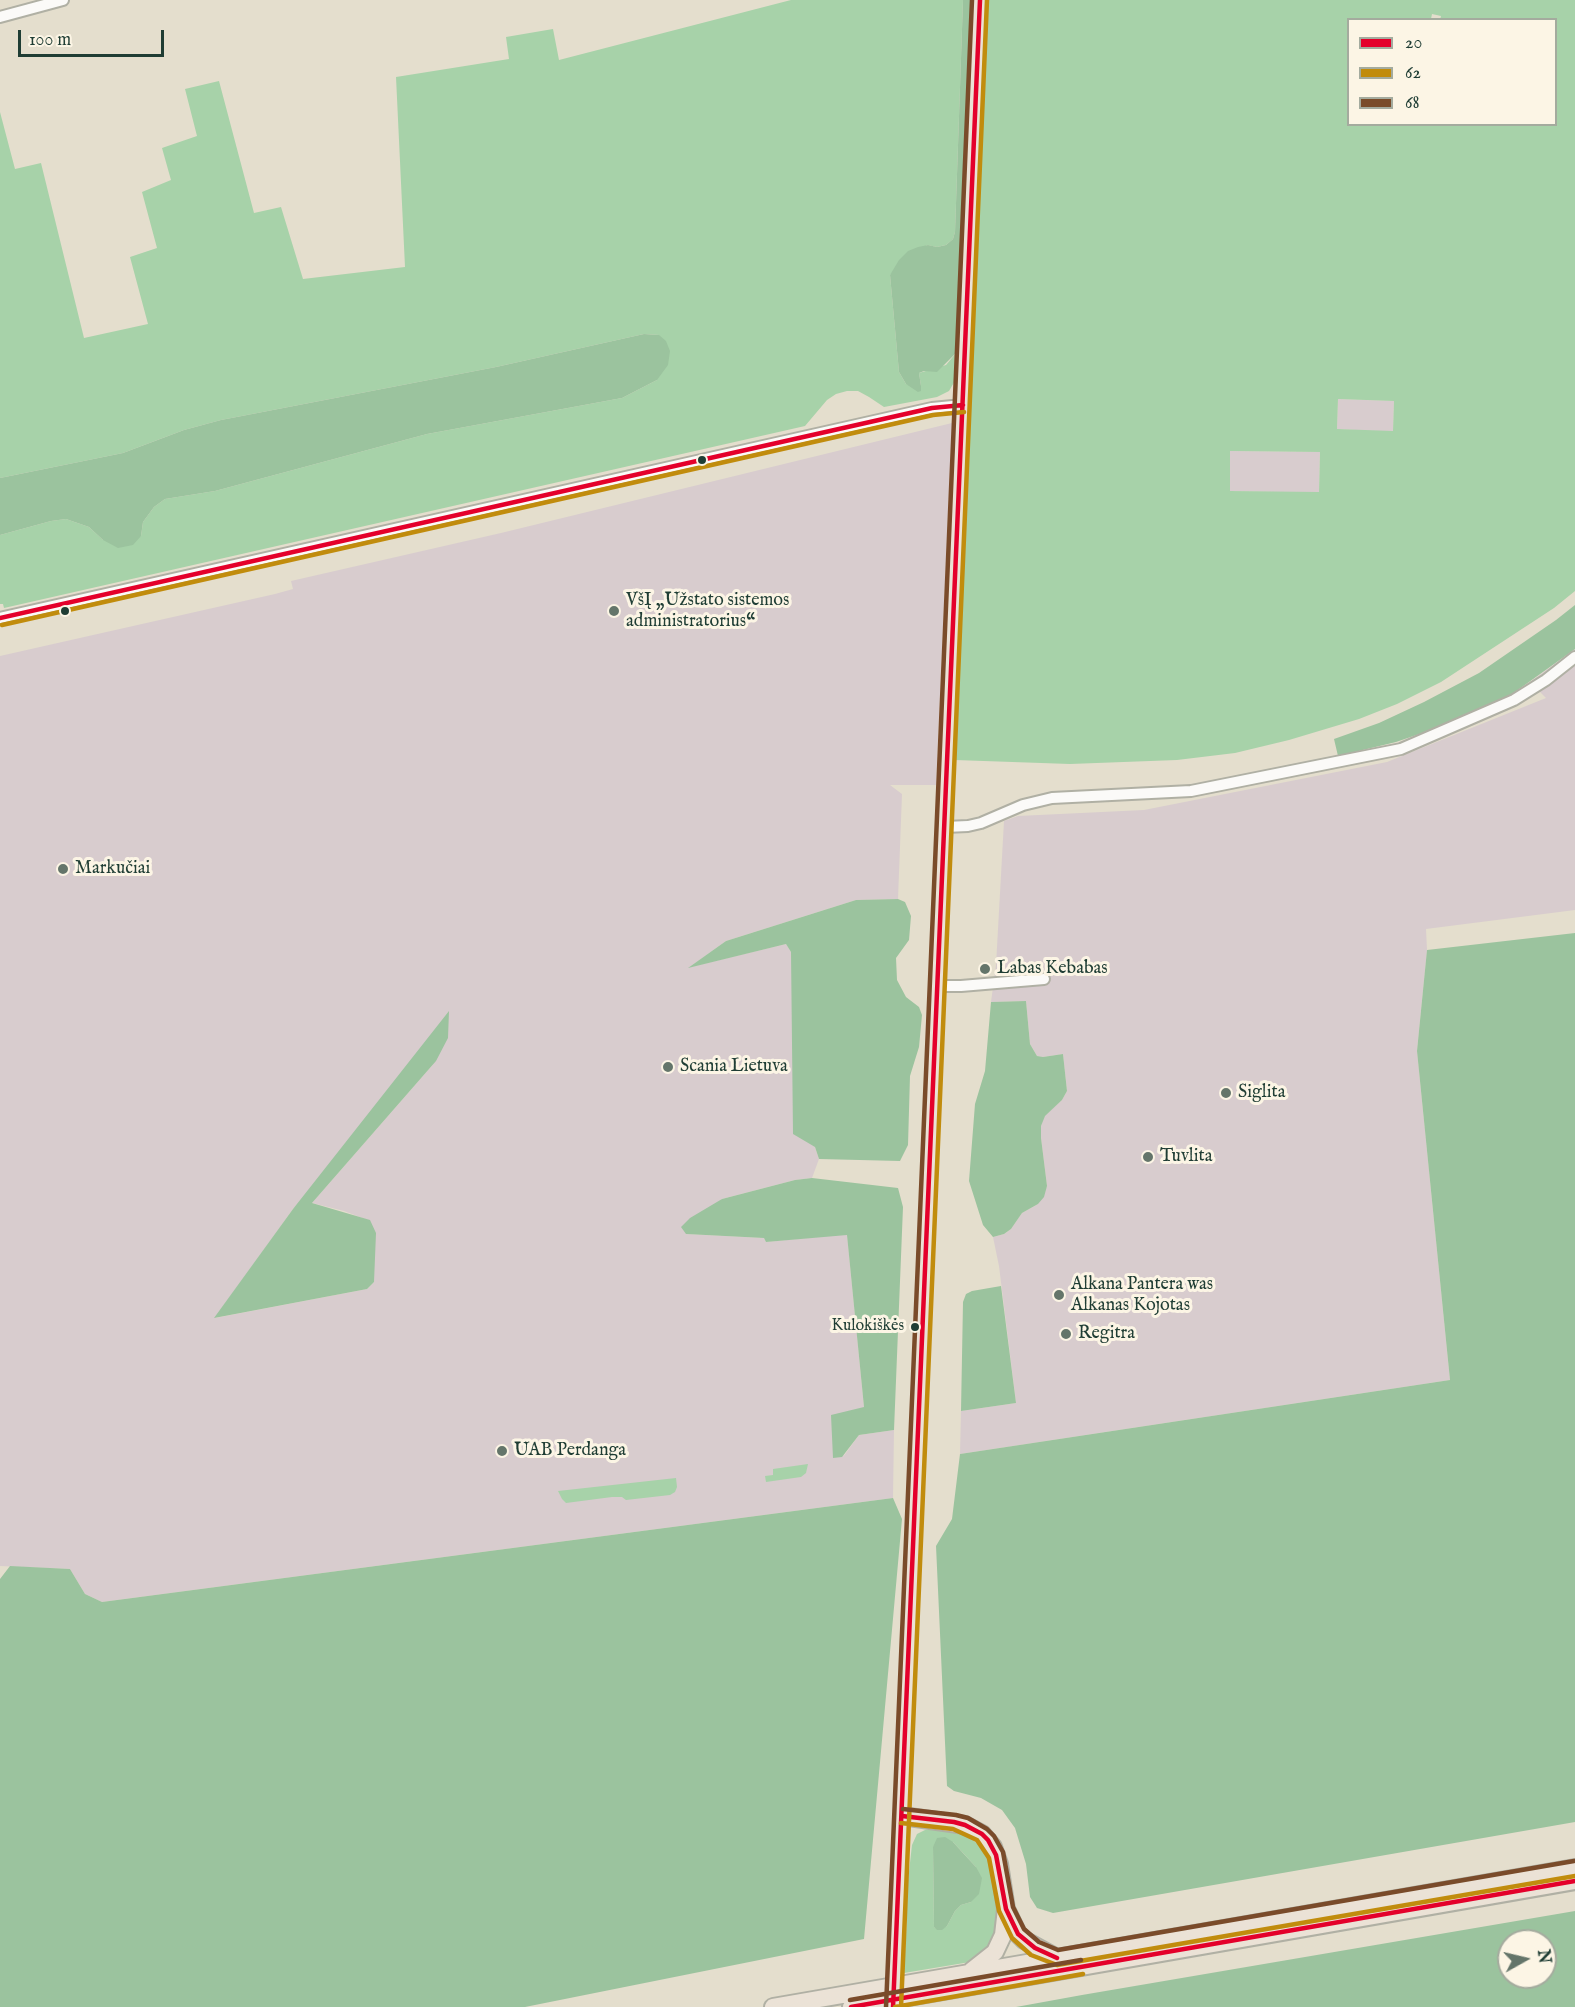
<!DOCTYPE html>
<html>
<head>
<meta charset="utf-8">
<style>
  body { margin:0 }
  #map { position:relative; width:1575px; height:2007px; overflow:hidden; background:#e4decd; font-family:"IM FELL English",serif }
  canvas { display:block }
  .legend { position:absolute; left:1347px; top:18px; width:210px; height:108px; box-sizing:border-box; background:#fcf5e5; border:2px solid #a4ab9e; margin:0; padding:8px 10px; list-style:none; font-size:18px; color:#1f3d34 }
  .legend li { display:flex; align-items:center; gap:12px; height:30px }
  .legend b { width:30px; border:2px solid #a4ab9e }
  .north { position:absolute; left:1497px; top:1929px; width:60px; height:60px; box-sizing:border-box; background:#fcf5e5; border:2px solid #a4ab9e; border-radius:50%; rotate:82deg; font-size:16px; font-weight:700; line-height:24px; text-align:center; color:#1f3d34 }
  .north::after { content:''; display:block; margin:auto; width:21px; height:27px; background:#64756a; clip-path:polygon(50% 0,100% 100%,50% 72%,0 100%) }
  .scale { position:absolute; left:18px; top:30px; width:146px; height:27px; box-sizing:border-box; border:3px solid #1f3d34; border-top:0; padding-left:8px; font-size:18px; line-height:21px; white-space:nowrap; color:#1f3d34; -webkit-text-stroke:4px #fcf5e5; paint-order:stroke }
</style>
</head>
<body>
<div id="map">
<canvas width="1575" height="2007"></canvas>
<ul class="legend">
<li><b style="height:8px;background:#e4002b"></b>20</li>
<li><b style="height:8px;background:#c18c0d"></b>62</li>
<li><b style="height:8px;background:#7a4b2a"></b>68</li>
</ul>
<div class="north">N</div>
<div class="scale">100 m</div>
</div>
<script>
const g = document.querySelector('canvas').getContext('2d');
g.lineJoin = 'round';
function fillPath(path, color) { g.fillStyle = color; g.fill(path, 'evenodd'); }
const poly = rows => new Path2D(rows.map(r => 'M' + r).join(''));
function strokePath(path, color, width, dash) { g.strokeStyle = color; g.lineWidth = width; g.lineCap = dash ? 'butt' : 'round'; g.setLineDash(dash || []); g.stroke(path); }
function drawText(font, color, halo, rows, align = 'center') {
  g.font = font + ' "IM FELL English",serif'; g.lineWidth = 6; g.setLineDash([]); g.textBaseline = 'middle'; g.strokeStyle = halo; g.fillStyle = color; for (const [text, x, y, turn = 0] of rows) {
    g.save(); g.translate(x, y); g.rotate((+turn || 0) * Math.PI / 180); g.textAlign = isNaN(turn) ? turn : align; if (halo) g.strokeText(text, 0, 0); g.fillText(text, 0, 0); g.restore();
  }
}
const industrial = poly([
  [1338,399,1394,401,1393,432,1337,429],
  [952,423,936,785,890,785,902,794,898,899,856,900,726,941,690,967,786,944,791,952,815,1147,819,1159,812,1178,795,1180,722,1199,686,1234,764,1238,766,1242,847,1234,864,1407,843,1457,859,1435,894,1430,893,1498,102,1602,85,1594,70,1569,0,1566,0,656,275,594,293,589,291,581,501,533],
  [436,1061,312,1203,344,1211,370,1221,374,1282,367,1289,215,1318,293,1209],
  [1230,451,1320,452,1319,493,1230,491],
  [1575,649,1575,910,1426,929,1427,950,1417,1051,1450,1380,960,1454,961,1411,1016,1403,999,1266,993,1237,1004,1234,1011,1229,1022,1213,1038,1204,1047,1186,1041,1138,1041,1126,1044,1116,1062,1100,1067,1091,1063,1054,1043,1057,1037,1056,1030,1044,1026,1001,991,1002,996,965,1004,821,1018,816,1144,810,1387,762,1546,698,1530,682]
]);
const green = poly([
  [791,0,963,0,955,232,953,239,946,245,937,247,927,245,890,275,899,372,906,384,921,386,919,373,946,365,956,353,956,379,949,391,937,397,884,407,869,397,858,391,847,391,836,394,827,400,805,426,4,608,3,604,0,604,0,535,51,521,66,519,89,527,103,540,141,536,143,522,154,507,165,499,215,491,427,434,622,398,657,380,659,335,644,334,496,367,221,420,184,430,123,453,0,478,0,112,15,169,41,163,84,338,148,324,130,257,157,248,142,192,171,180,162,148,197,136,185,89,219,81,254,213,281,207,303,279,405,267,396,77,509,59,506,37,553,29,559,60],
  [987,0,1575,0,1575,591,1554,608,1441,682,1397,704,1359,719,1289,740,1235,753,1177,760,1070,764,955,760],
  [1432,14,1441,16,1440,20,1556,20,1556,124,1348,124,1348,20,1431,19],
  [1338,399,1394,401,1393,431,1337,429],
  [1230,451,1320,452,1319,492,1230,491],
  [808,1464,806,1473,801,1477,766,1482,765,1476,773,1475,773,1469],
  [676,1478,677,1487,675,1492,670,1495,626,1500,622,1497,612,1497,566,1503,562,1499,558,1491],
  [925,1830,944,1830,964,1834,981,1846,989,1860,991,1868,1000,1922,997,1940,976,1961,904,1973,907,1916,904,1916,912,1845,917,1834],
  [953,1842,976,1867,971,1902,961,1905,955,1911,947,1926,938,1930,934,1927,933,1847]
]);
const forest = poly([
  [963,0,973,0,956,353,937,372,924,371,919,373,921,386,921,391,918,392,906,384,899,372,890,275,899,260,908,251,918,247,928,245,937,247,946,245,953,239,955,232],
  [644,334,659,335,666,341,670,351,668,365,657,380,622,398,427,434,215,491,165,499,154,507,143,522,141,536,133,545,118,548,103,540,89,527,66,519,51,521,0,535,0,478,123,453,184,430,221,420,496,367],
  [1575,605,1575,649,1508,697,1434,729,1396,742,1338,756,1334,739,1379,723,1424,702,1479,673,1556,620],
  [898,899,905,902,911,916,909,940,896,958,897,980,906,997,919,1007,922,1015,919,1047,910,1076,908,1145,900,1161,819,1159,815,1147,793,1134,791,952,786,944,688,968,726,941,856,900],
  [1575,933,1575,1822,1053,1913,1037,1908,1030,1897,1026,1864,1015,1828,1002,1810,981,1798,954,1791,947,1786,936,1546,952,1519,960,1454,1450,1380,1417,1051,1427,950],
  [1026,1001,1030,1044,1037,1056,1043,1057,1063,1054,1067,1091,1062,1100,1045,1116,1041,1126,1041,1138,1047,1186,1044,1197,1038,1204,1022,1213,1011,1229,1004,1234,993,1237,983,1225,969,1181,975,1104,985,1071,991,1002],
  [449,1011,448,1038,436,1061,312,1203,370,1220,376,1233,374,1282,367,1289,214,1318,293,1209],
  [812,1178,898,1188,903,1207,894,1430,859,1435,842,1457,833,1458,831,1415,864,1407,847,1235,766,1242,764,1238,686,1234,681,1227,690,1218,722,1199,795,1180],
  [1001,1286,1016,1403,961,1411,963,1302,966,1294,972,1291],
  [893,1498,902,1519,864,1939,525,2007,0,2007,0,1579,10,1566,70,1569,85,1594,102,1602],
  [945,1837,953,1842,963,1853,976,1867,982,1878,979,1894,971,1902,961,1905,955,1911,947,1926,942,1930,937,1930,934,1927,933,1847,937,1838],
  [1575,1911,1575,2007,1016,2007,1082,1995],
  [1509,1941,1545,1941,1545,1977,1509,1977]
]);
const minor = poly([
  [0,17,63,0],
  [0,618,932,408,963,405],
  [945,827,968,826,981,823,1023,805,1052,798,1191,791,1401,749,1514,700,1546,680,1575,657],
  [938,986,961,986,1044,979]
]);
const major = poly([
  [897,1923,980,0]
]);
const highway = poly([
  [902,1816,965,1825,982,1834,993,1847,999,1864,1006,1909,1003,1935,995,1952,971,1971],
  [1006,1909,1018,1934,1024,1940,1057,1958],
  [773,2007,1575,1868],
  [851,2007,1575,1881]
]);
const majorBridge = poly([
  [893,2007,897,1923]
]);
const bus1 = poly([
  [0,618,932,408,963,405],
  [902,1816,954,1822,965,1825,982,1834,988,1840,996,1855,1006,1909,1018,1934,1035,1948,1057,1958],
  [851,2007,1575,1881],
  [893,2007,980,0]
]);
const bus2 = poly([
  [2,625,933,415,964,412],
  [901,1823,953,1829,977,1840,989,1858,999,1911,1012,1938,1031,1955,1057,1965,1575,1876],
  [895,2007,1083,1974],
  [901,2007,987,0]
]);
const bus3 = poly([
  [903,1809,956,1815,968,1818,987,1829,994,1836,1003,1852,1013,1907,1024,1929,1039,1942,1058,1950,1574,1861],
  [850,2000,1081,1960],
  [886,2007,972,0]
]);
const markers = [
  [702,460,5,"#1f3d34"],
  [65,611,5,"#1f3d34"],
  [614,611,6,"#64756a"],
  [63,869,6,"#64756a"],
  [985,969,6,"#64756a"],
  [668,1067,6,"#64756a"],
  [1226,1093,6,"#64756a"],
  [1148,1157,6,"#64756a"],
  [1059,1295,6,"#64756a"],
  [915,1327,5,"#1f3d34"],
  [1066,1334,6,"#64756a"],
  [502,1451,6,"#64756a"]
];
const busNames = [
  ["Kulokiškės",904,1327]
];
const poiNames = [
  ["VšĮ „Užstato sistemos",626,601],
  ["administratorius“",626,622],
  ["Markučiai",75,869],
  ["Labas Kebabas",997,969],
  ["Scania Lietuva",680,1067],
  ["Siglita",1238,1093],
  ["Tuvlita",1160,1157],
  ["Alkana Pantera was",1071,1285],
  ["Alkanas Kojotas",1071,1306],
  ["Regitra",1078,1334],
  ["UAB Perdanga",514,1451]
];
fillPath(industrial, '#d8ccce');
fillPath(green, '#a7d2a9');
fillPath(forest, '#9bc39e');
strokePath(minor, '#b0b0a4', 14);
strokePath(major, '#b0b0a4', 16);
strokePath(highway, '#b0b0a4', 20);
strokePath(minor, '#fbfaf8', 10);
strokePath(major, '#ebe2d6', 14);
strokePath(highway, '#ebe2d6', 16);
strokePath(majorBridge, '#b0b0a4', 16, []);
strokePath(majorBridge, '#ebe2d6', 14);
strokePath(bus1, '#e4002b', 4.5);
strokePath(bus2, '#c18c0d', 4.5);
strokePath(bus3, '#7a4b2a', 4.5);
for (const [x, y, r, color] of markers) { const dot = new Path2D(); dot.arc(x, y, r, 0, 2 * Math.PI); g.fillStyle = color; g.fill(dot); strokePath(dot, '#fcf5e5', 2); }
drawText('16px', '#1f3d34', '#fcf5e5', busNames, 'right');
drawText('18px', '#1f3d34', '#fcf5e5', poiNames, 'left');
</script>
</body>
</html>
